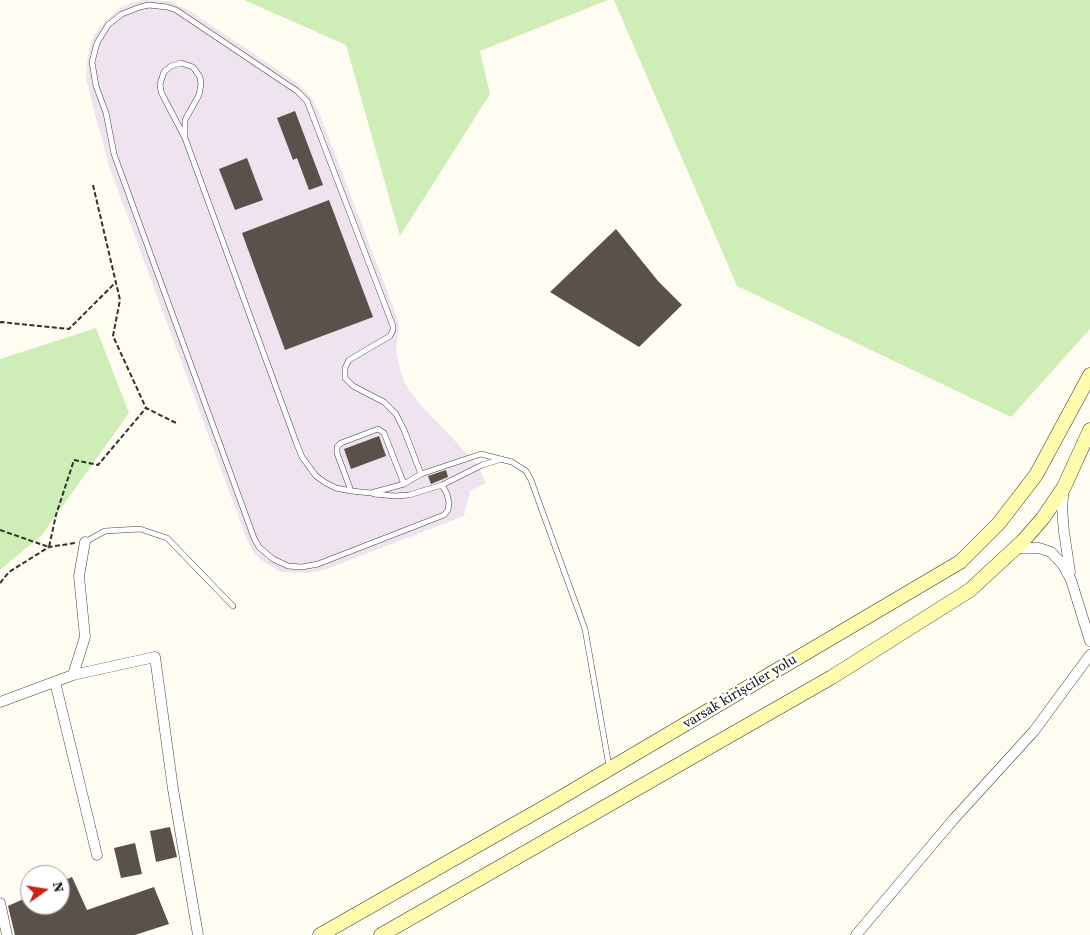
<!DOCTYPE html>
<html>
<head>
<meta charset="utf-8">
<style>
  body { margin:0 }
  #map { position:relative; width:1090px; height:935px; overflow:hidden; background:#fffdf2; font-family:"Source Serif 4",serif }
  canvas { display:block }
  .north { position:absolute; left:20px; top:865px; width:50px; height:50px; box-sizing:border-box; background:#fff; border:1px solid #9f9f9f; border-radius:50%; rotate:77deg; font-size:14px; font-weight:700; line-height:20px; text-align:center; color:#0f0f0f }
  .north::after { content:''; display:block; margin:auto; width:18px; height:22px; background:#cd2019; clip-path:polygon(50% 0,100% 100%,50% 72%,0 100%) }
</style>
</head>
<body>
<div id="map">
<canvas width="1090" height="935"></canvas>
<div class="north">N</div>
</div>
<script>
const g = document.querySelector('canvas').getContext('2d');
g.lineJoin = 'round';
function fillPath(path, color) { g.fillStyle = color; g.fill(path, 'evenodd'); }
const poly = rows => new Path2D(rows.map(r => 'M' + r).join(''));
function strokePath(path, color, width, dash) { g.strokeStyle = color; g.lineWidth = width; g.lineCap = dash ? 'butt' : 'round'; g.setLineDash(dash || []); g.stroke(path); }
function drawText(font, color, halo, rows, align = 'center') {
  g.font = font + ' "Source Serif 4",serif'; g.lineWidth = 5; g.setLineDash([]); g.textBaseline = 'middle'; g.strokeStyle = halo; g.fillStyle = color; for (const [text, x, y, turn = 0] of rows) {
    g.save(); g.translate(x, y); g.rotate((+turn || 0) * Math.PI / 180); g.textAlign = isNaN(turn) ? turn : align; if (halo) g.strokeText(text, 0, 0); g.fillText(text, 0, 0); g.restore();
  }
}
const industrial = poly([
  [143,0,169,1,190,11,297,83,311,97,319,112,397,317,399,327,396,351,401,373,405,384,418,402,476,463,486,483,470,491,464,516,321,571,308,573,281,572,261,560,252,550,246,537,109,166,90,95,86,77,87,64,89,49,94,36,101,26,120,8,131,3]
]);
const green = poly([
  [244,0,608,0,480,51,490,94,400,236,346,45],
  [614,0,1090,0,1090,329,1011,417,737,286],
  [96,328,129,413,42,535,0,570,0,359]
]);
const building = poly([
  [295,111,323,185,309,190,297,158,293,160,277,118],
  [247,158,263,200,235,210,219,169],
  [329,200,373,317,285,350,242,233],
  [616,229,658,281,682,305,639,347,550,292],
  [379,436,386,456,351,469,344,449],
  [446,470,448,477,431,484,428,476],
  [170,827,177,857,156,862,150,831],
  [135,843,142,874,121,878,114,848],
  [72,877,87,910,154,887,169,924,135,935,15,935,8,906,30,896,30,905,60,905,60,882]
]);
const path = poly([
  [93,185,120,300,113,336,146,408,178,424],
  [0,323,1,322,69,329,116,282],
  [0,530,49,547,56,515,74,460,98,465,146,408],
  [0,583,9,572,49,547,75,543]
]);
const lane = poly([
  [185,138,185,120,199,95,201,84,200,77,193,67,181,63,171,66,164,72,160,84,161,92,185,138,296,442,302,457,316,476,326,483,336,488,351,491,371,493,404,484,421,474,481,454,512,462,526,471,531,480,585,629,609,766],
  [421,474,404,430,396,414,384,402,353,386,345,378,345,368,349,360,390,336,393,330,393,326,307,101,297,91,176,10,167,7,149,5,140,7,122,14,108,25,97,43,92,62,96,86,106,113,114,154,254,538,259,547,273,559,288,566,302,567,318,564,444,515,448,510,449,503,447,494,442,485],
  [351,491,337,453,337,447,341,443,378,429,384,433,404,484],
  [374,494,395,496,409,495,442,485,482,465,502,459],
  [85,542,105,531,140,529,167,538,233,606]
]);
const street = poly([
  [1064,487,1062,508,1064,532,1070,572],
  [1015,548,1039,548,1051,552,1063,565,1071,580,1090,641],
  [73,675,85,637,79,576,85,542],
  [55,682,97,855],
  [0,702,73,675,155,657,173,789,198,935],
  [0,903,7,935],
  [856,935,953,820,1034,731,1090,655]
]);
const secondary = poly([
  [320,935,550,804,960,562,999,523,1036,475,1090,375],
  [381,935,832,677,970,590,1023,541,1043,518,1064,487,1090,430]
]);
const streetNames = [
  ["varsak kirişciler yolu",740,692,-31]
];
fillPath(industrial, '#eee3ee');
fillPath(green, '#cfeeb7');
fillPath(building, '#59514a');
strokePath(lane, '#424242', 6);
strokePath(street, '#424242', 11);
strokePath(secondary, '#313131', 15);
strokePath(path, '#313131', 2, [5, 2.5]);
strokePath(lane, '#fff', 5);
strokePath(street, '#fff', 10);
strokePath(secondary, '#fffdad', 14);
drawText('14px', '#0f0f0f', '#fff', streetNames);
</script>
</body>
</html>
